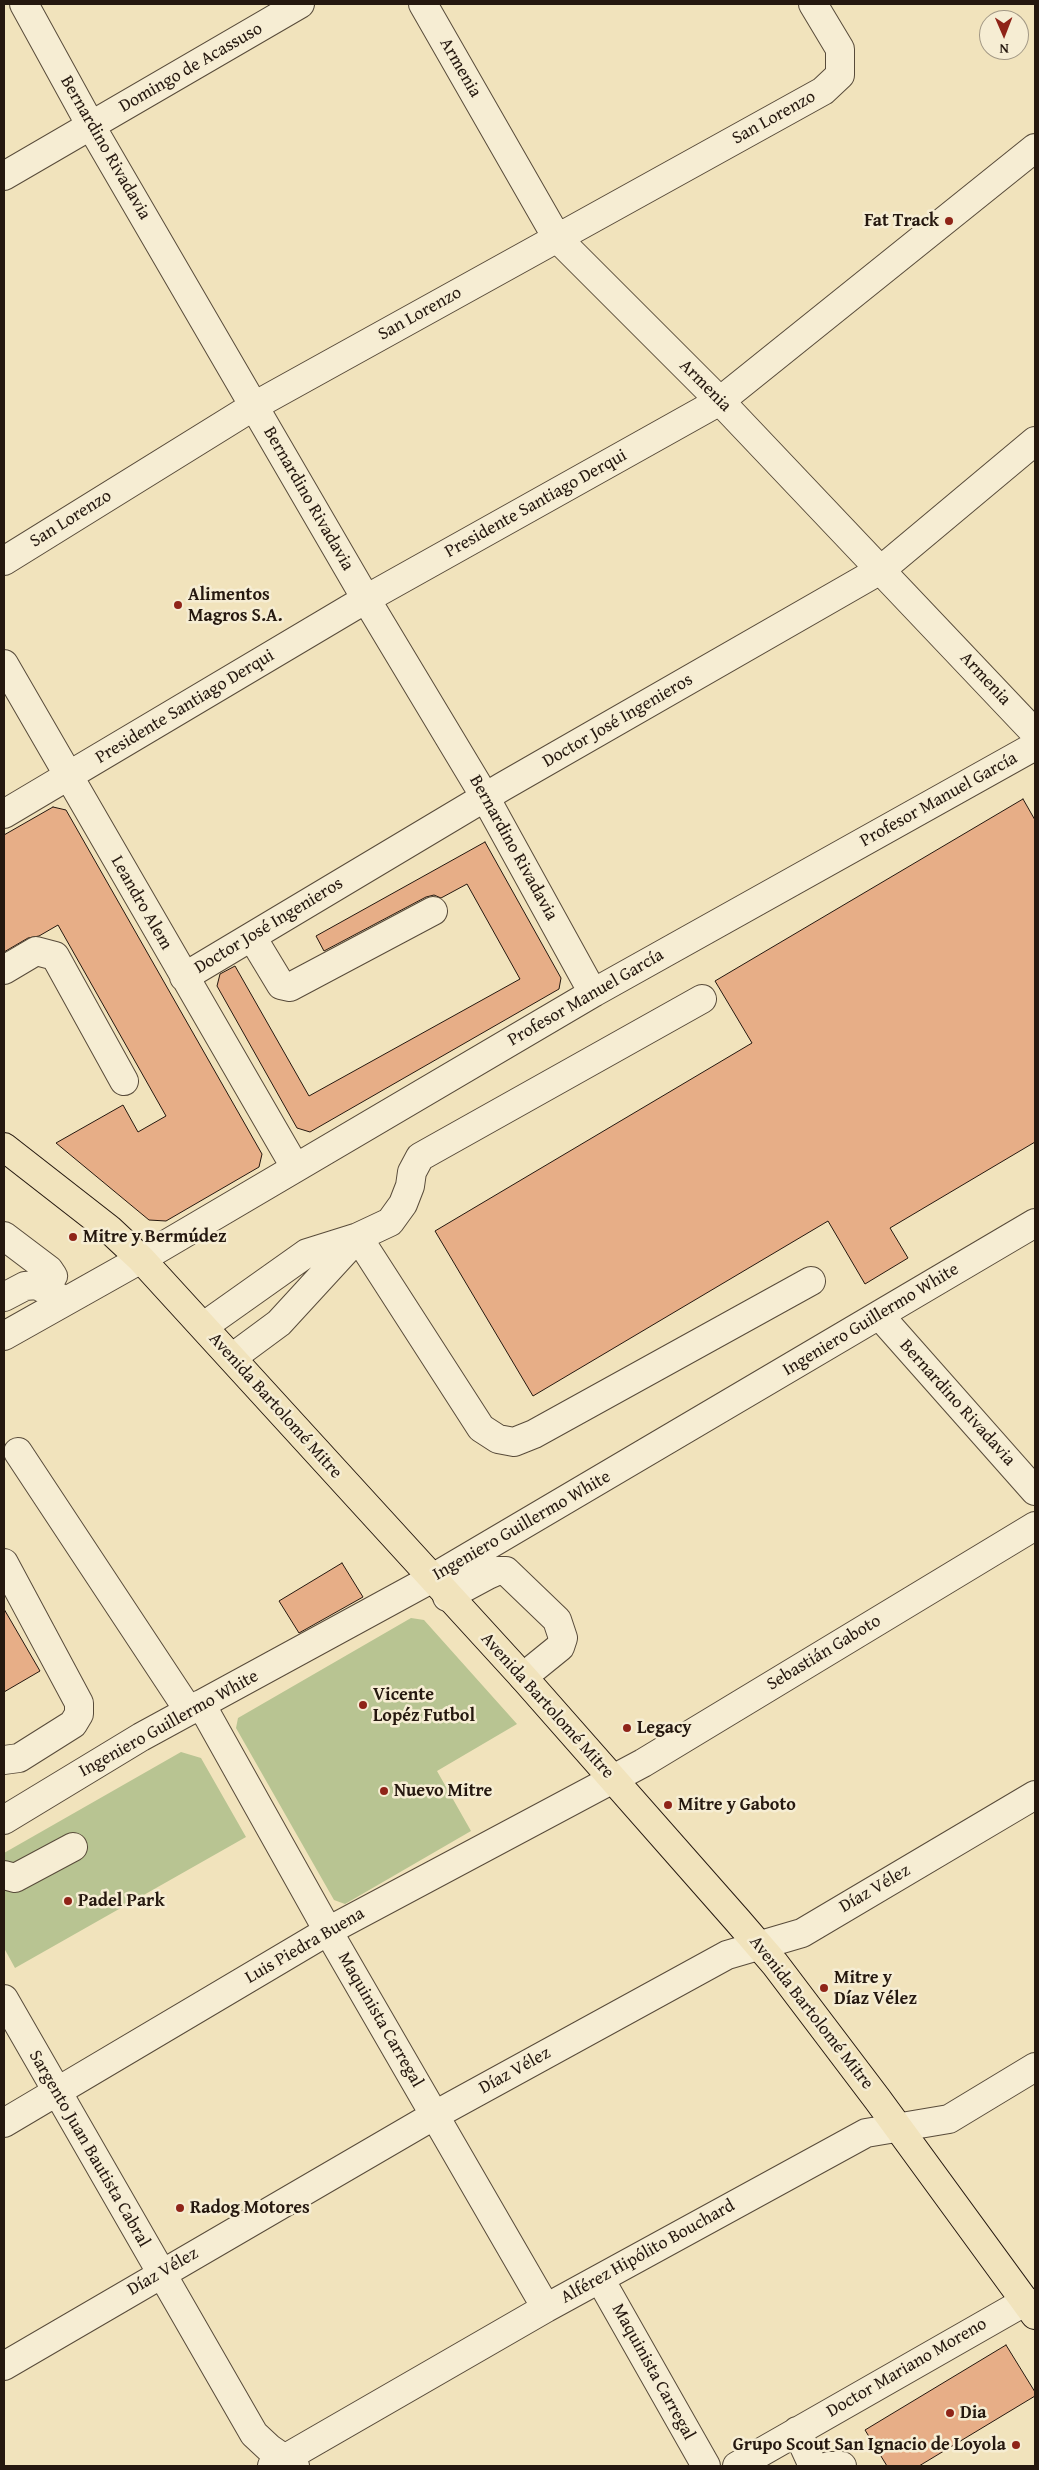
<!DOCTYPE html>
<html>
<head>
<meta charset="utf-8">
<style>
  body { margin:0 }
  #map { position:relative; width:1039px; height:2470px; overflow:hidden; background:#f1e3bc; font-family:"Gentium Book Plus",serif }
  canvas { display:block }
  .frame { position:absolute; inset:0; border:5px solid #25180f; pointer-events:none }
  .north { position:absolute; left:979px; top:10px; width:50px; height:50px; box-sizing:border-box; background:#f6edd3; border:1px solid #a29885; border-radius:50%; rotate:179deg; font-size:14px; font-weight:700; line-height:20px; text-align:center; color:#25180f }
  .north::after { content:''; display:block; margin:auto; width:18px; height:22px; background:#8f2418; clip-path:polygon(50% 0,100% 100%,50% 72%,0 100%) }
</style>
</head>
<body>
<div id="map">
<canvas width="1039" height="2470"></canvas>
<div class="frame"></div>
<div class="north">N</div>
</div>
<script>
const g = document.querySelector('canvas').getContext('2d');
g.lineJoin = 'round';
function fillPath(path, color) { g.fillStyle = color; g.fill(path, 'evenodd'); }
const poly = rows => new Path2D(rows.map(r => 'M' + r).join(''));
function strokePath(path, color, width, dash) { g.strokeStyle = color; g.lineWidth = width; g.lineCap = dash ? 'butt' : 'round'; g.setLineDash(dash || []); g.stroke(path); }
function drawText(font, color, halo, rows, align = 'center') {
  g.font = font + ' "Gentium Book Plus",serif'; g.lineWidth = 5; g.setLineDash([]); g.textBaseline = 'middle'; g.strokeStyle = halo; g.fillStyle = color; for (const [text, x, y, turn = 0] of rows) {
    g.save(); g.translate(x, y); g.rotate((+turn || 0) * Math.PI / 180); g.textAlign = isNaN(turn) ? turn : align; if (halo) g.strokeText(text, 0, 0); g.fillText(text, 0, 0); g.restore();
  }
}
const green = poly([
  [411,1618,424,1620,517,1724,437,1771,471,1831,345,1904,334,1900,236,1728,238,1718],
  [181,1752,201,1758,246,1837,15,1968,4,1948,4,1853]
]);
const building = poly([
  [1023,799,1035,820,1035,1142,890,1228,908,1258,865,1284,828,1221,533,1396,435,1231,752,1043,715,981,1023,799],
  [53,807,66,810,262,1154,259,1167,166,1221,149,1220,56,1143,123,1105,138,1132,166,1116,58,925,39,936,28,938,4,952,4,835,53,807],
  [485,842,561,978,559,989,310,1132,297,1128,217,986,220,974,235,966,309,1096,520,979,467,884,441,898,434,895,426,897,324,951,316,936,485,842],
  [342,1563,363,1597,299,1633,279,1601,342,1563],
  [4,1609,40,1671,4,1692,4,1609],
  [1006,2345,1035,2392,1035,2396,919,2466,887,2466,865,2430,1006,2345]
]);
const minor = poly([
  [24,4,91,126,366,599,485,797,593,993],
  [423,4,557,238,720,401,1035,733],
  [4,176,300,4],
  [4,561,254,406,823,91,840,75,840,49,813,4],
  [4,664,295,1167],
  [4,814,366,599,720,401,1035,148],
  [252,937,281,985,290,987,433,911],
  [4,970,36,951,55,956,124,1081],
  [184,977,502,787,882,569,1035,441],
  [4,1236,49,1270,53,1276,46,1288],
  [4,1297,25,1286,37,1285,60,1298],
  [880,1316,1035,1491],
  [204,1326,307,1253,358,1237,481,1428,498,1439,514,1442,534,1434,811,1281],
  [4,1336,141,1259,593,993,1035,746],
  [233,1357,279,1323,358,1237,390,1222,403,1204,410,1186,412,1172,420,1157,702,999],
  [18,1452,189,1711],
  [4,1563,79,1703,79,1714,73,1724,19,1758,4,1760],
  [447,1597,488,1575,497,1571,506,1571,557,1620,563,1638,560,1647,523,1677],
  [201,1704,328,1931,546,2308],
  [4,1820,141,1737,431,1579,1035,1223],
  [4,1875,15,1878,73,1847],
  [4,1999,254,2434,269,2448,295,2466],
  [4,2123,328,1931,643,1763,1035,1526],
  [600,2279,706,2466],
  [4,2366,435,2115,727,1955,802,1933,1035,1795],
  [797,2431,813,2466],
  [272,2466,546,2308,866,2133,949,2119,1035,2067],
  [737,2466,1026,2301],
  [829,2466,842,2466]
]);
const major = poly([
  [4,1147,109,1229,141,1259,523,1677,738,1921,775,1964,878,2100,1035,2315]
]);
const markers = [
  [949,221,5,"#8f2418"],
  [178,605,5,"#8f2418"],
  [73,1237,5,"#8f2418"],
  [363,1705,5,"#8f2418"],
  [627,1728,5,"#8f2418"],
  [384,1791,5,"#8f2418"],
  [668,1805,5,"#8f2418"],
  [68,1901,5,"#8f2418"],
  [824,1988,5,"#8f2418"],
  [180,2208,5,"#8f2418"],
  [950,2413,5,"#8f2418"],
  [1016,2445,5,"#8f2418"]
];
const streetNames = [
  ["Domingo de Acassuso",191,68,-30],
  ["Armenia",460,68,60],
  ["San Lorenzo",774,118,-29],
  ["Bernardino Rivadavia",105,148,60],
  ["San Lorenzo",420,314,-29],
  ["Armenia",705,386,45],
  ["Bernardino Rivadavia",308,499,60],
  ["Presidente Santiago Derqui",536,504,-29],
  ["San Lorenzo",71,519,-32],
  ["Armenia",985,679,47],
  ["Presidente Santiago Derqui",185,707,-31],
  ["Doctor José Ingenieros",618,721,-30],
  ["Profesor Manuel García",939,800,-29],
  ["Bernardino Rivadavia",513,848,61],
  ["Leandro Alem",141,903,60],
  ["Doctor José Ingenieros",269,926,-31],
  ["Profesor Manuel García",586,998,-30],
  ["Ingeniero Guillermo White",871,1320,-31],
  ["Bernardino Rivadavia",957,1403,48],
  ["Avenida Bartolomé Mitre",275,1406,48],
  ["Ingeniero Guillermo White",522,1526,-30],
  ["Sebastián Gaboto",824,1653,-31],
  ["Avenida Bartolomé Mitre",547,1706,48],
  ["Ingeniero Guillermo White",169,1724,-29],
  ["Díaz Vélez",875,1889,-30],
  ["Luis Piedra Buena",305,1946,-30],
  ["Avenida Bartolomé Mitre",811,2013,52],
  ["Maquinista Carregal",380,2020,60],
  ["Díaz Vélez",515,2071,-29],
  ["Sargento Juan Bautista Cabral",89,2149,60],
  ["Alférez Hipólito Bouchard",648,2252,-29],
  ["Díaz Vélez",163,2272,-30],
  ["Doctor Mariano Moreno",907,2368,-30],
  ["Maquinista Carregal",653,2372,61]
];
const poiNames = [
  ["Fat Track",939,221,"right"],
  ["Alimentos",188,595],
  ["Magros S.A.",188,616],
  ["Mitre y Bermúdez",83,1237],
  ["Vicente",373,1695],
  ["Lopéz Futbol",373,1716],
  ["Legacy",637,1728],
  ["Nuevo Mitre",394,1791],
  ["Mitre y Gaboto",678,1805],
  ["Padel Park",78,1901],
  ["Mitre y",834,1978],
  ["Díaz Vélez",834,1999],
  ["Radog Motores",190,2208],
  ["Dia",960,2413],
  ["Grupo Scout San Ignacio de Loyola",1006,2445,"right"]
];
fillPath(green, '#b8c492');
fillPath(building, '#e7ae87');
strokePath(building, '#25180f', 1);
strokePath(minor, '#584b3a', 30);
strokePath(major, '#25180f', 30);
strokePath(minor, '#f6edd3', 28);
strokePath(major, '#f1e3bc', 28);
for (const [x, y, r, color] of markers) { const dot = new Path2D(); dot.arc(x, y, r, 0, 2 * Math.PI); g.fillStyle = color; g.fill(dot); strokePath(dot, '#f6edd3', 2); }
drawText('18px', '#25180f', '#f6edd3', streetNames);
drawText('bold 18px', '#25180f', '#f6edd3', poiNames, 'left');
</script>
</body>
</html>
